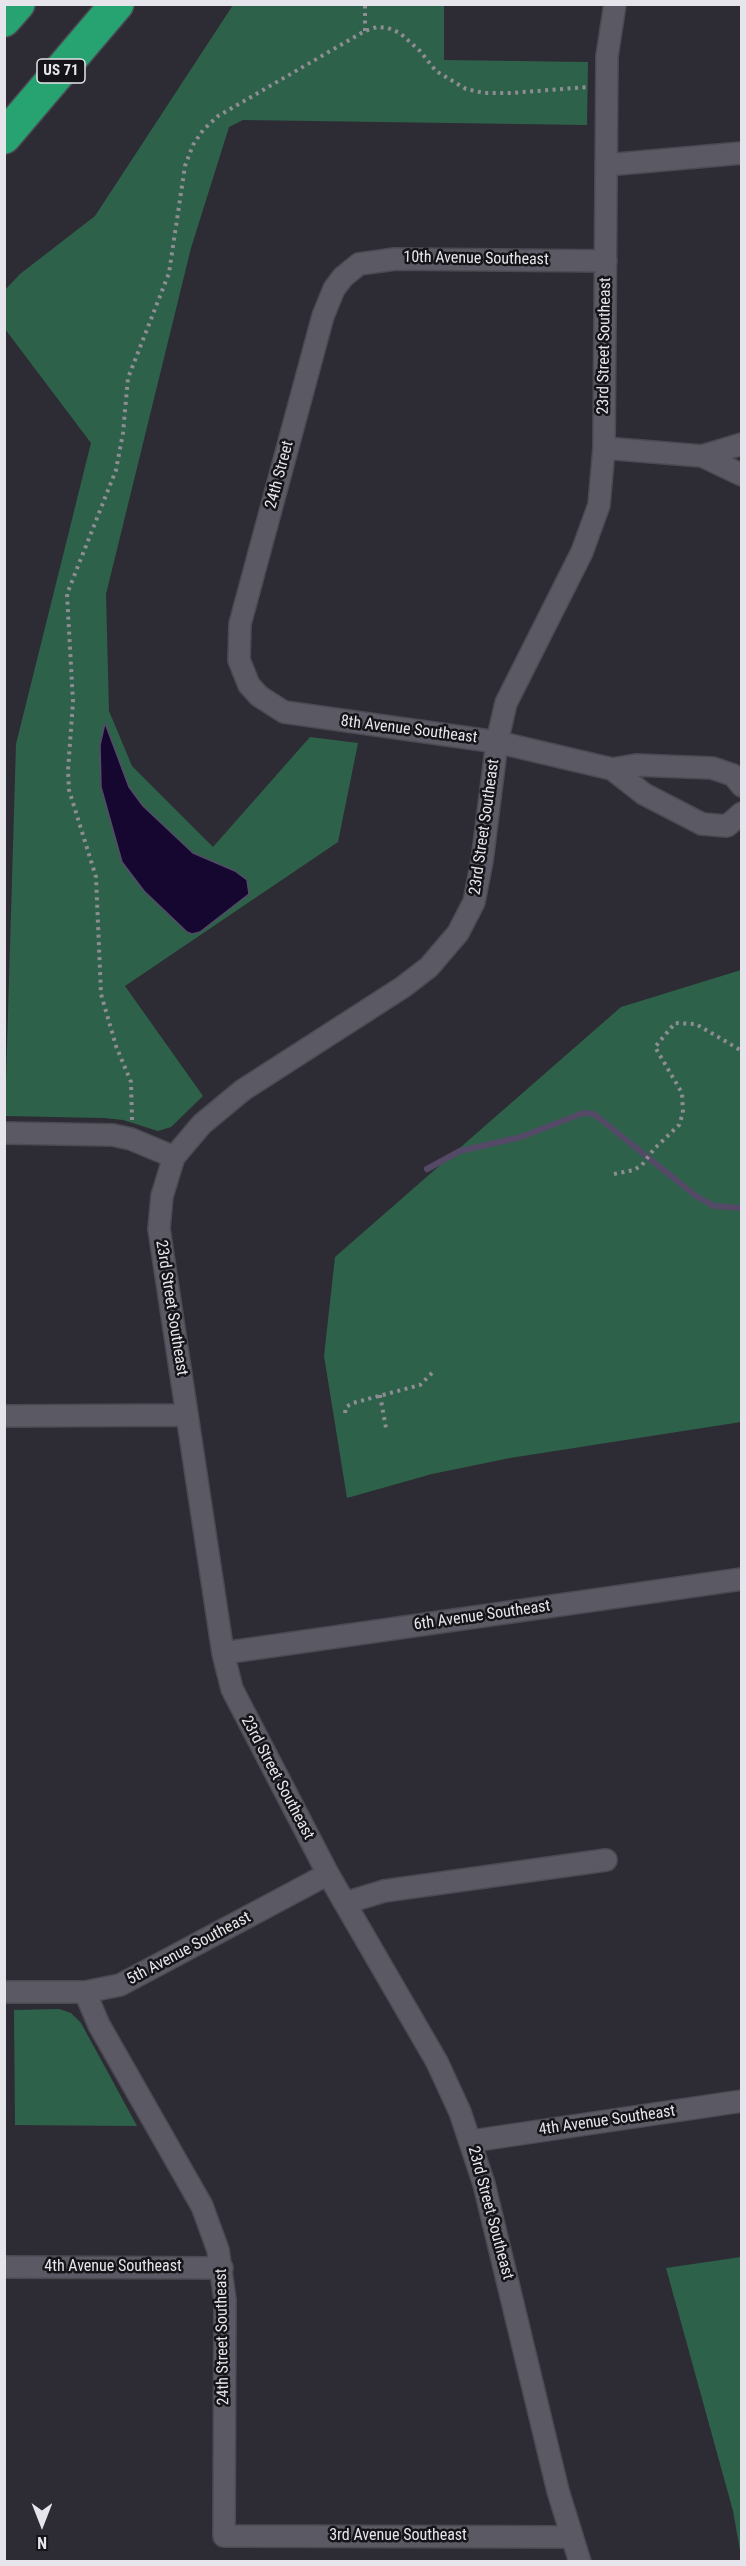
<!DOCTYPE html>
<html>
<head>
<meta charset="utf-8">
<style>
  body { margin:0 }
  #map { position:relative; width:746px; height:2566px; overflow:hidden; background:#2d2c35; font-family:"Roboto Condensed",sans-serif }
  canvas { display:block }
  .frame { position:absolute; inset:0; border:6px solid #e6e5eb; pointer-events:none }
  .north { position:absolute; left:12px; top:2494px; width:60px; height:60px; -webkit-text-stroke:4px #151519; paint-order:stroke; rotate:180deg; font-size:16px; font-weight:700; line-height:24px; text-align:center; color:#e6e5eb }
  .north::after { content:''; display:block; margin:auto; width:21px; height:27px; background:#e6e5eb; clip-path:polygon(50% 0,100% 100%,50% 72%,0 100%) }
</style>
</head>
<body>
<div id="map">
<canvas width="746" height="2566"></canvas>
<div class="frame"></div>
<div class="north">N</div>
</div>
<script>
const g = document.querySelector('canvas').getContext('2d');
g.lineJoin = 'round';
function fillPath(path, color) { g.fillStyle = color; g.fill(path, 'evenodd'); }
const poly = rows => new Path2D(rows.map(r => 'M' + r).join(''));
function strokePath(path, color, width, dash) { g.strokeStyle = color; g.lineWidth = width; g.lineCap = dash ? 'butt' : 'round'; g.setLineDash(dash || []); g.stroke(path); }
function drawText(font, color, halo, rows, align = 'center') {
  g.font = font + ' "Roboto Condensed",sans-serif'; g.lineWidth = 5; g.setLineDash([]); g.textBaseline = 'middle'; g.strokeStyle = halo; g.fillStyle = color; for (const [text, x, y, turn = 0] of rows) {
    g.save(); g.translate(x, y); g.rotate((+turn || 0) * Math.PI / 180); g.textAlign = isNaN(turn) ? turn : align; if (halo) g.strokeText(text, 0, 0); g.fillText(text, 0, 0); g.restore();
  }
}
const green = poly([
  [233,5,444,5,444,60,588,62,587,125,243,120,229,127,191,248,106,594,109,711,132,766,213,847,310,737,358,743,338,842,125,986,203,1096,171,1127,158,1131,123,1120,104,1118,5,1116,16,744,91,443,5,329,5,290,20,274,95,216],
  [741,970,741,1422,510,1458,432,1474,347,1498,324,1356,335,1257,621,1007],
  [59,2009,71,2013,81,2023,137,2126,15,2125,14,2010],
  [741,2257,742,2257,741,2556,733,2511,666,2268]
]);
const water = poly([
  [105,723,129,787,143,806,193,853,235,871,247,880,249,894,200,932,192,934,187,932,144,891,122,862,101,787,100,745,105,723]
]);
const stream = poly([
  [427,1169,460,1151,521,1137,583,1113,594,1114,696,1196,714,1206,742,1208]
]);
const path = poly([
  [365,31,365,4],
  [132,1120,131,1082,116,1046,101,994,96,877,69,790,68,770,73,702,67,594,116,470,123,433,128,378,169,273,185,166,193,145,203,130,218,116,365,31,377,27,388,28,400,33,420,51,436,71,466,89,484,93,511,93,588,87],
  [614,1174,634,1170,642,1165,654,1149,679,1125,683,1113,682,1093,655,1047,675,1023,696,1024,742,1051],
  [380,1395,386,1428],
  [345,1413,346,1407,353,1403,420,1385,435,1370]
]);
const street = poly([
  [606,165,742,153],
  [606,261,395,259,359,264,343,277,334,289,323,316,240,624,239,660,249,685,259,696,284,712,497,742,612,769,636,765,712,768,733,775,742,786],
  [604,448,702,456,742,475],
  [702,456,742,444],
  [612,769,644,794,702,824,727,826,742,813],
  [4,1133,113,1135,131,1139,174,1157],
  [4,1416,187,1415],
  [223,1653,742,1579],
  [345,1903,384,1891,606,1860],
  [4,1992,85,1992,120,1985,328,1874],
  [85,1992,99,2025,202,2206,218,2250,225,2300,224,2536,572,2537],
  [472,2141,742,2101],
  [4,2267,222,2268],
  [580,2562,558,2491,484,2184,460,2112,437,2062,328,1874,232,1689,223,1653,159,1229,162,1196,174,1157,202,1124,243,1090,403,987,429,967,458,933,474,902,482,861,497,742,506,703,582,552,599,505,604,448,607,56,615,4]
]);
const highway = poly([
  [4,20,18,4],
  [4,137,117,4]
]);
const shields = [
  [61,71,48]
];
const shieldNames = [
  ["US 71",61,71]
];
const streetNames = [
  ["10th Avenue Southeast",476,259,1],
  ["23rd Street Southeast",605,346,-89],
  ["24th Street",280,475,-75],
  ["8th Avenue Southeast",409,730,7],
  ["23rd Street Southeast",485,827,-82],
  ["23rd Street Southeast",171,1308,81],
  ["6th Avenue Southeast",482,1616,-8],
  ["23rd Street Southeast",277,1778,62],
  ["5th Avenue Southeast",189,1949,-28],
  ["4th Avenue Southeast",607,2121,-8],
  ["23rd Street Southeast",490,2213,75],
  ["4th Avenue Southeast",113,2267],
  ["24th Street Southeast",223,2337,-91],
  ["3rd Avenue Southeast",398,2536]
];
fillPath(green, '#2e6149');
fillPath(water, '#15072f');
strokePath(water, '#544a67', 1.5);
strokePath(stream, '#544a67', 6);
strokePath(street, '#4b4a53', 24);
strokePath(highway, '#4b4a53', 36);
strokePath(path, '#8e8d94', 4, [3, 4.5]);
strokePath(street, '#5b5a64', 21);
strokePath(highway, '#27a271', 33);
for (const [x, y, w] of shields) { const box = new Path2D(); box.roundRect(x - w / 2, y - 12, w, 24, 4.5); g.fillStyle = '#151519'; g.fill(box); strokePath(box, '#e6e5eb', 1.5); }
drawText('bold 15px', '#e6e5eb', null, shieldNames);
drawText('16px', '#e6e5eb', '#151519', streetNames);
</script>
</body>
</html>
